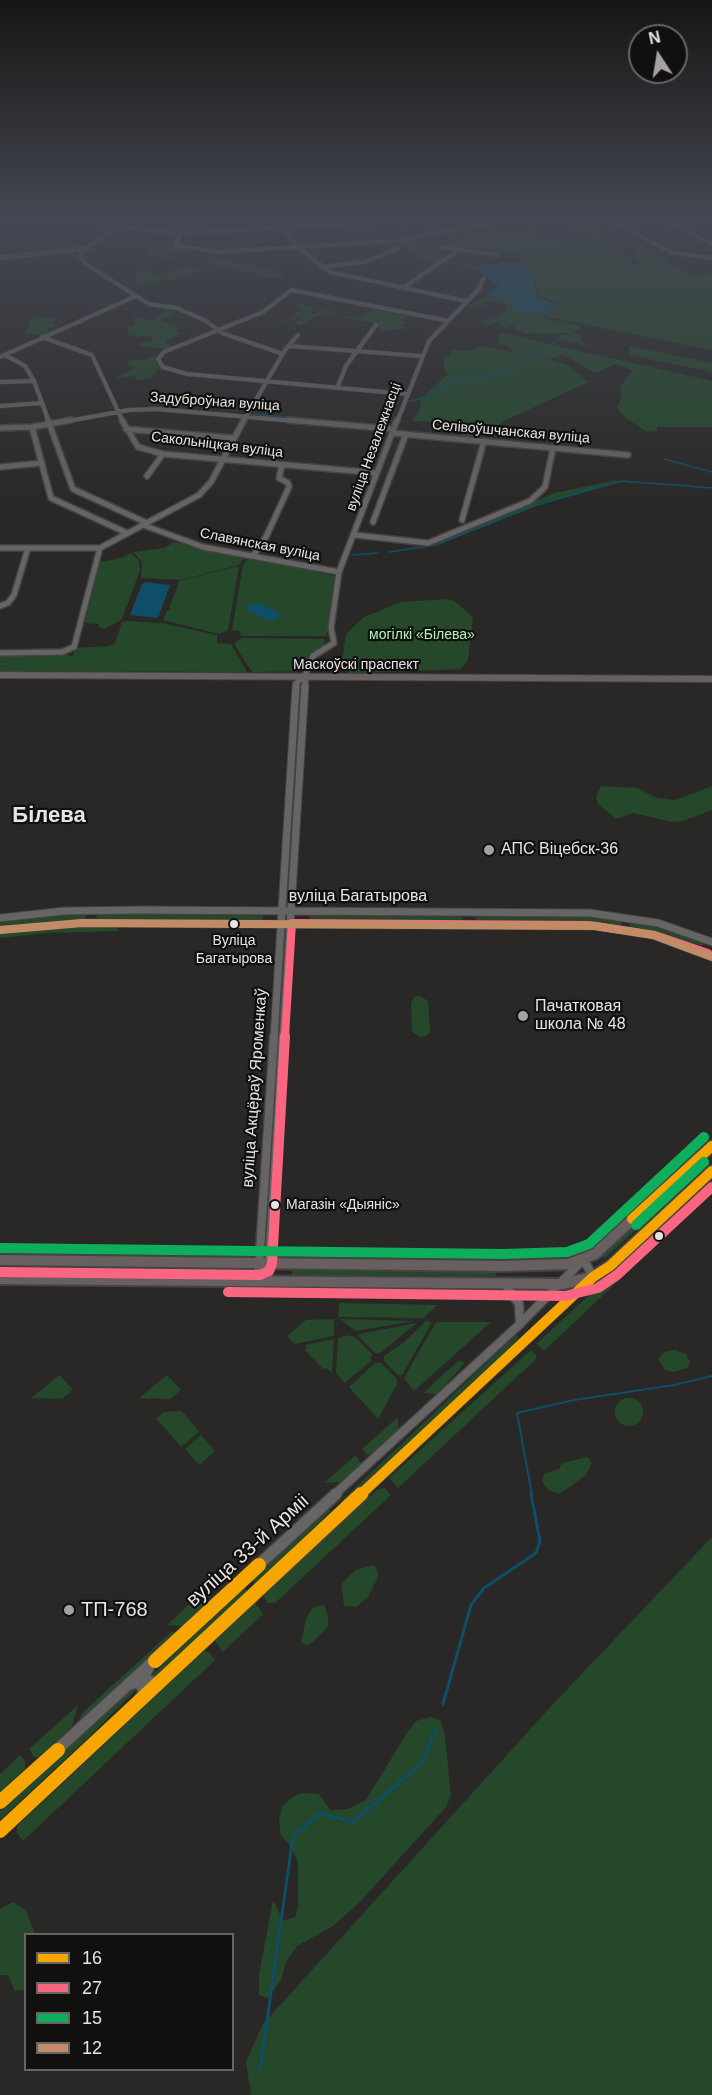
<!DOCTYPE html>
<html>
<head>
<meta charset="utf-8">
<style>
  body { margin:0 }
  #map { position:relative; width:712px; height:2095px; overflow:hidden; background:#2a2826; font-family:Helvetica,sans-serif }
  canvas { display:block }
  .legend { position:absolute; left:24px; top:1933px; width:210px; height:138px; box-sizing:border-box; background:#12100f; border:2px solid #676564; margin:0; padding:8px 10px; list-style:none; font-size:18px; color:#e7e4e3 }
  .legend li { display:flex; align-items:center; gap:12px; height:30px }
  .legend b { width:30px; border:2px solid #676564 }
  .north { position:absolute; left:628px; top:24px; width:60px; height:60px; box-sizing:border-box; background:#12100f; border:2px solid #676564; border-radius:50%; rotate:348deg; font-size:16px; font-weight:700; line-height:24px; text-align:center; color:#e7e4e3 }
  .north::after { content:''; display:block; margin:auto; width:21px; height:27px; background:#a5a2a1; clip-path:polygon(50% 0,100% 100%,50% 72%,0 100%) }
</style>
</head>
<body>
<div id="map">
<canvas width="712" height="2095"></canvas>
<ul class="legend">
<li><b style="height:8px;background:#f7a600"></b>16</li>
<li><b style="height:8px;background:#fa6682"></b>27</li>
<li><b style="height:8px;background:#0daf5c"></b>15</li>
<li><b style="height:8px;background:#c18c65"></b>12</li>
</ul>
<div class="north">N</div>
</div>
<script>
const g = document.querySelector('canvas').getContext('2d');
g.lineJoin = 'round';
function fillPath(path, color) { g.fillStyle = color; g.fill(path, 'evenodd'); }
const poly = rows => new Path2D(rows.map(r => 'M' + r).join(''));
function strokePath(path, color, width, dash) { g.strokeStyle = color; g.lineWidth = width; g.lineCap = dash ? 'butt' : 'round'; g.setLineDash(dash || []); g.stroke(path); }
function drawText(font, color, halo, rows, align = 'center') {
  g.font = font + ' Helvetica,sans-serif'; g.lineWidth = 4.5; g.setLineDash([]); g.textBaseline = 'middle'; g.strokeStyle = halo; g.fillStyle = color; for (const [text, x, y, turn = 0] of rows) {
    g.save(); g.translate(x, y); g.rotate((+turn || 0) * Math.PI / 180); g.textAlign = isNaN(turn) ? turn : align; if (halo) g.strokeText(text, 0, 0); g.fillText(text, 0, 0); g.restore();
  }
}
const green = poly([
  [525,218,564,218,591,225,596,227,607,246,601,246,579,228,552,221,537,222,533,226,529,226],
  [532,232,552,240,594,245,625,258,632,264,647,265,637,260,636,252,629,246,642,243,653,253,665,258,667,264,677,266,689,276,712,273,712,350,544,316,558,305,558,302,538,295,535,281,523,260,528,256,429,242,446,240,451,238,444,238,445,236,463,233],
  [426,241,428,243,420,245,418,248,429,255,445,255,441,261,433,264,422,260,425,257,415,258,420,254,418,252,404,247,390,249,386,243],
  [158,242,159,247,156,250,161,255,165,252,160,250,171,243,188,250,182,251,186,254,183,255,167,254,175,258,170,259,148,255,149,250,131,248],
  [210,257,275,271,287,279,267,278,251,272,200,262],
  [189,266,203,270,176,280,167,278,141,285,134,282,137,274,133,272,147,269,155,277],
  [483,297,509,297,514,300,513,305,519,313,545,314,542,316,547,319,577,325,581,329,571,333,581,335,582,342,589,346,554,338,569,333,537,334,529,331,530,333,528,334,510,328,514,327,518,321,507,328,501,327,499,320,491,325,476,321,491,320,487,317,500,317,508,309,507,306,493,301,486,301,482,306,467,305,473,304],
  [300,303,316,308,310,311,312,314,327,310,340,313,316,316,301,325,294,324,302,317,265,327,295,317,294,313,303,310,297,305],
  [167,310,175,312,174,316,161,319,161,321,178,328,176,332,181,333,165,342,173,347,167,349,140,346,139,343,151,341,153,337,127,335,129,327,135,325,134,317,151,321],
  [374,310,408,316,403,320,405,324,401,325,406,328,383,331,379,330,377,324,341,317,362,316],
  [36,316,58,319,52,322,57,327,48,328,48,333,41,335,26,333,31,318],
  [501,333,712,381,712,427,657,427,657,431,647,432,625,417,617,408,621,398,620,387,633,370,615,364,595,373,563,354,548,360,568,365,588,382,504,421,482,436,467,438,461,436,464,429,431,422,411,421,418,413,422,398,448,374,443,365,444,360,452,354,450,350,469,351,480,346,513,352,510,347,497,342],
  [629,346,712,363,712,372,630,355],
  [155,354,156,364,169,372,158,369,151,378,136,380,136,376,115,378,136,368,129,365,129,360,148,360],
  [617,480,615,483,550,501,439,544,438,542,554,493],
  [174,542,205,550,245,557,239,565,181,580,141,578,142,562,133,552,164,548],
  [131,553,139,561,140,570,127,606,124,606,126,608,121,620,104,629,99,627,99,624,85,623,100,562,121,558],
  [249,557,334,576,327,636,241,636,240,631,232,630,243,565],
  [239,566,228,630,219,634,163,620,167,611,171,610,169,608,175,593,178,592,176,591,179,581],
  [448,599,454,601,473,617,468,660,461,669,363,673,350,673,341,668,346,634,364,617,401,602],
  [126,621,161,623,217,635,217,643,231,644,247,672,0,671,0,655,66,654,72,657,76,648,109,646,115,643,122,622],
  [241,638,323,639,325,641,323,648,309,656,303,671,252,672,234,644],
  [601,786,637,788,657,798,675,800,712,786,712,810,683,821,673,822,633,813,616,819,598,804,596,797],
  [82,913,86,916,85,920,0,928,0,921],
  [99,914,150,913,263,915,262,922,98,920,96,916],
  [460,914,463,919,456,922,309,922,309,915],
  [478,916,579,916,622,919,621,926,599,923,477,922,475,917],
  [630,920,678,933,705,944,701,946,629,927],
  [115,926,119,931,46,933,0,938,0,933,57,928],
  [420,996,428,1001,430,1030,428,1035,421,1037,412,1032,411,1003,414,997],
  [705,1160,710,1163,604,1259,600,1255],
  [85,1268,231,1269,231,1274,81,1272],
  [292,1270,495,1271,496,1276,292,1275],
  [612,1274,619,1280,544,1351,536,1344],
  [339,1303,438,1305,423,1318,338,1317],
  [334,1319,334,1336,294,1344,287,1336,306,1320],
  [340,1319,414,1321,356,1331],
  [426,1321,432,1322,402,1375,398,1375,384,1361,384,1356,403,1343],
  [436,1322,491,1322,414,1391,404,1378],
  [417,1323,380,1353,375,1353,359,1337,359,1334],
  [349,1335,355,1337,373,1355,370,1357,372,1360,345,1383,336,1373,338,1338],
  [516,1335,519,1338,461,1396,343,1504,340,1502],
  [334,1339,332,1373,326,1368,323,1369,305,1350,307,1347,305,1345],
  [531,1350,536,1354,536,1359,398,1488,389,1478],
  [675,1350,686,1354,690,1362,687,1368,673,1372,665,1370,658,1359,664,1352],
  [463,1361,464,1364,437,1394,423,1393,457,1362],
  [375,1363,381,1363,397,1379,397,1384,378,1419,349,1387],
  [60,1375,73,1390,62,1399,31,1398],
  [167,1375,181,1390,170,1399,139,1398],
  '615 1412a14 14 0 1 1 28 0a14 14 0 1 1-28 0Z',
  [182,1411,199,1432,181,1447,156,1418,164,1412],
  [398,1417,398,1431,372,1454,367,1455,362,1449],
  [201,1435,215,1451,199,1465,185,1449],
  [356,1455,361,1464,342,1482,324,1483],
  [587,1457,592,1463,586,1475,559,1494,548,1490,542,1481,544,1474,559,1469,562,1463],
  [385,1488,391,1495,275,1603,268,1603,263,1596,378,1489],
  [328,1509,331,1511,256,1585,252,1581],
  [712,1537,712,2095,251,2095,246,2062,263,2024,554,1703],
  [374,1565,379,1575,368,1597,356,1607,344,1606,341,1584,357,1569],
  [244,1586,248,1592,152,1680,150,1677],
  [202,1592,207,1598,206,1605,182,1626,167,1625],
  [255,1603,263,1614,223,1652,215,1641],
  [324,1605,328,1616,328,1627,308,1646,301,1642,306,1619,313,1607],
  [171,1632,177,1632,80,1720,82,1713],
  [204,1651,209,1652,215,1660,23,1841,17,1833,17,1826],
  [136,1686,138,1688,89,1737,0,1820,0,1811],
  [78,1705,72,1726,39,1757,34,1757,29,1749],
  [431,1717,441,1721,445,1736,451,1796,446,1807,359,1903,333,1926,297,1946,286,1962,281,1980,268,1998,259,1995,259,1975,273,1900,283,1921,295,1917,298,1907,298,1862,290,1845,281,1836,279,1820,282,1806,296,1795,304,1793,319,1794,330,1810,348,1809,366,1800,407,1733,416,1721],
  [20,1755,25,1761,25,1769,0,1792,0,1774],
  [13,1902,26,1910,35,1934,26,1934,25,1990,15,1991,8,1975,0,1975,0,1909]
]);
const water = poly([
  [506,262,524,263,534,281,537,296,557,305,545,314,519,313,513,310,513,299,487,297,489,292,499,286,473,267],
  [146,582,170,585,158,618,130,615,142,584],
  [258,603,278,612,280,616,274,620,265,620,245,608,247,605]
]);
const streamFar2 = poly([
  [291,232,303,233],
  [396,239,407,230,400,218],
  [599,240,606,247],
  [397,242,439,261],
  [606,249,632,261],
  [361,261,377,255,377,251],
  [445,262,474,266],
  [306,265,315,265],
  [405,402,429,397,450,384,511,371,535,356,540,349,563,338,561,334],
  [253,414,310,419],
  [239,435,248,420],
  [664,459,712,472],
  [389,552,436,545,533,506,622,481,712,488],
  [352,555,378,553]
]);
const streamFar1 = poly([
  [532,1495,517,1413,574,1400,674,1385,712,1376]
]);
const stream = poly([
  [443,1704,471,1605,484,1588,536,1553,540,1541,531,1494],
  [260,2071,293,1836,320,1813,353,1822,422,1763,436,1729]
]);
const minorFar4 = poly([
  [265,218,282,228,298,247,330,272,466,301],
  [421,218,445,232],
  [469,218,480,224],
  [606,218,671,252,712,258],
  [662,218,712,244],
  [102,226,110,218],
  [118,227,181,233,378,222,386,218],
  [181,233,175,245,218,252,397,241,489,223],
  [443,247,498,255],
  [82,249,81,257,87,265,149,304,177,308,206,321,222,333,283,354],
  [321,267,365,262,399,248],
  [403,288,460,249],
  [42,337,92,355,123,422],
  [289,346,421,356],
  [5,355,25,366,34,381,49,422],
  [0,357,136,296],
  [0,382,34,381],
  [337,388,346,366,376,325],
  [406,394,187,374,163,367,158,359,164,352,263,312,291,290,449,321],
  [0,406,42,403],
  [63,422,129,410,157,409,306,422],
  [243,422,285,350,298,335],
  [397,422,429,341,478,290,484,278]
]);
const minorFar3 = poly([
  [48,420,73,489,147,523],
  [122,420,138,447,163,454,377,473],
  [288,420,393,429],
  [32,427,51,498,127,533],
  [0,428,32,427,71,420],
  [126,429,233,438],
  [392,433,628,455],
  [0,467,42,463],
  [147,476,163,454],
  [462,520,484,441],
  [373,522,406,434],
  [143,525,203,547,339,572],
  [355,535,428,543,530,501,545,487,553,448],
  [0,548,100,548,199,495,211,482,244,420],
  [253,556,266,537,289,487,288,483,279,478,282,465],
  [0,606,8,603,14,595,28,548],
  [0,653,62,652,74,647,100,548],
  [296,688,296,683,305,677],
  [305,688,306,673,313,656,334,643,331,628,339,572,397,420]
]);
const minorFar2 = poly([
  [0,918,64,911,142,910,590,913,658,923,712,942],
  [0,930,82,923,595,926,653,935,712,957],
  [274,1037,296,686],
  [283,1037,305,686]
]);
const minorFar1 = poly([
  [258,1281,274,1036],
  [268,1281,283,1036],
  [504,1283,519,1304,520,1324],
  [334,1495,520,1324,581,1262],
  [361,1495,593,1277,584,1260]
]);
const minor = poly([
  [148,1668,145,1674,147,1681,158,1683],
  [130,1684,136,1682,142,1685,144,1693,141,1699],
  [0,1802,336,1494],
  [0,1831,363,1494]
]);
const majorFar2 = poly([
  [0,258,87,248,131,218]
]);
const majorFar1 = poly([
  [0,675,712,679]
]);
const major = poly([
  [0,1260,503,1266,569,1264,595,1254,712,1146],
  [0,1279,562,1284,593,1277,610,1266,712,1171]
]);
const bus1Far1 = poly([
  [632,1219,712,1146],
  [360,1495,593,1277,610,1266,712,1171]
]);
const bus1 = poly([
  [155,1661,259,1565],
  [0,1802,58,1750],
  [0,1831,361,1494]
]);
const bus2Far1 = poly([
  [285,1037,292,923,589,925,655,935,708,953]
]);
const bus2 = poly([
  [0,1272,260,1275,269,1271,272,1264,285,1036],
  [228,1292,565,1296,598,1288,617,1275,712,1187]
]);
const bus3 = poly([
  [636,1225,704,1162],
  [0,1248,503,1254,567,1252,589,1244,704,1137]
]);
const bus4 = poly([
  [0,930,82,923,595,926,653,935,712,957]
]);
const markers = [
  [489,850,6,"#a5a2a1"],
  [234,924,5,"#e7e4e3"],
  [523,1016,6,"#a5a2a1"],
  [275,1205,5,"#e7e4e3"],
  [659,1236,5,"#e7e4e3"],
  [69,1610,6,"#a5a2a1"]
];
const farStreetnames = [
  ["Задуброўная вуліца",215,402,4],
  ["Селівоўшчанская вуліца",511,432,5],
  ["Сакольніцкая вуліца",217,445,7],
  ["вуліца Незалежнасці",374,447,-70],
  ["Славянская вуліца",260,545,11],
  ["Маскоўскі праспект",356,665]
];
const farParknames = [
  ["могілкі «Білева»",422,635]
];
const busNames = [
  ["Вуліца",234,941],
  ["Багатырова",234,959],
  ["Магазін «Дыяніс»",286,1205,"left"]
];
const poiNames = [
  ["АПС Віцебск-36",501,850],
  ["Пачатковая",535,1007],
  ["школа № 48",535,1025]
];
const streetNames = [
  ["вуліца Багатырова",358,897],
  ["вуліца Акцёраў Яроменкаў",255,1088,-86]
];
const nearStreetnames = [
  ["вуліца 33-й Арміі",248,1551,-42]
];
const nearPoinames = [
  ["ТП-768",81,1610]
];
const districtNames = [
  ["Білева",49,816]
];
fillPath(green, '#244829');
fillPath(water, '#0e4e68');
strokePath(streamFar2, '#0e4e68', 1.5);
strokePath(streamFar1, '#0e4e68', 2);
strokePath(stream, '#0e4e68', 3);
strokePath(minorFar4, '#454342', 5);
strokePath(minorFar3, '#454342', 8);
strokePath(minorFar2, '#454342', 9);
strokePath(minorFar1, '#454342', 11);
strokePath(minor, '#454342', 14);
strokePath(majorFar2, '#454342', 6);
strokePath(majorFar1, '#454342', 8);
strokePath(major, '#454342', 14);
strokePath(minorFar4, '#666464', 4);
strokePath(minorFar3, '#666464', 5);
strokePath(minorFar2, '#666464', 7);
strokePath(minorFar1, '#666464', 8);
strokePath(minor, '#666464', 11);
strokePath(majorFar2, '#685f60', 4.5);
strokePath(majorFar1, '#685f60', 6);
strokePath(major, '#685f60', 10);
strokePath(bus1Far1, '#f7a600', 10);
strokePath(bus1, '#f7a600', 14);
strokePath(bus2Far1, '#fa6682', 8);
strokePath(bus2, '#fa6682', 10);
strokePath(bus3, '#0daf5c', 10);
strokePath(bus4, '#c18c65', 8);
const sky = g.createLinearGradient(0, 0, 0, 511);
sky.addColorStop(0, '#171615');
sky.addColorStop(0.43, '#444852');
sky.addColorStop(1, '#44485200');
g.fillStyle = sky;
g.fillRect(0, 0, 712, 511);
for (const [x, y, r, color] of markers) { const dot = new Path2D(); dot.arc(x, y, r, 0, 2 * Math.PI); g.fillStyle = color; g.fill(dot); strokePath(dot, '#12100f', 2); }
drawText('14px', '#e7e4e3', '#12100f', farStreetnames);
drawText('14px', '#aef4b7', '#12100f', farParknames);
drawText('14px', '#e7e4e3', '#12100f', busNames);
drawText('16px', '#e7e4e3', '#12100f', poiNames, 'left');
drawText('16px', '#e7e4e3', '#12100f', streetNames);
drawText('20px', '#e7e4e3', '#12100f', nearStreetnames);
drawText('20px', '#e7e4e3', '#12100f', nearPoinames, 'left');
drawText('bold 22px', '#e7e4e3', '#12100f', districtNames);
</script>
</body>
</html>
